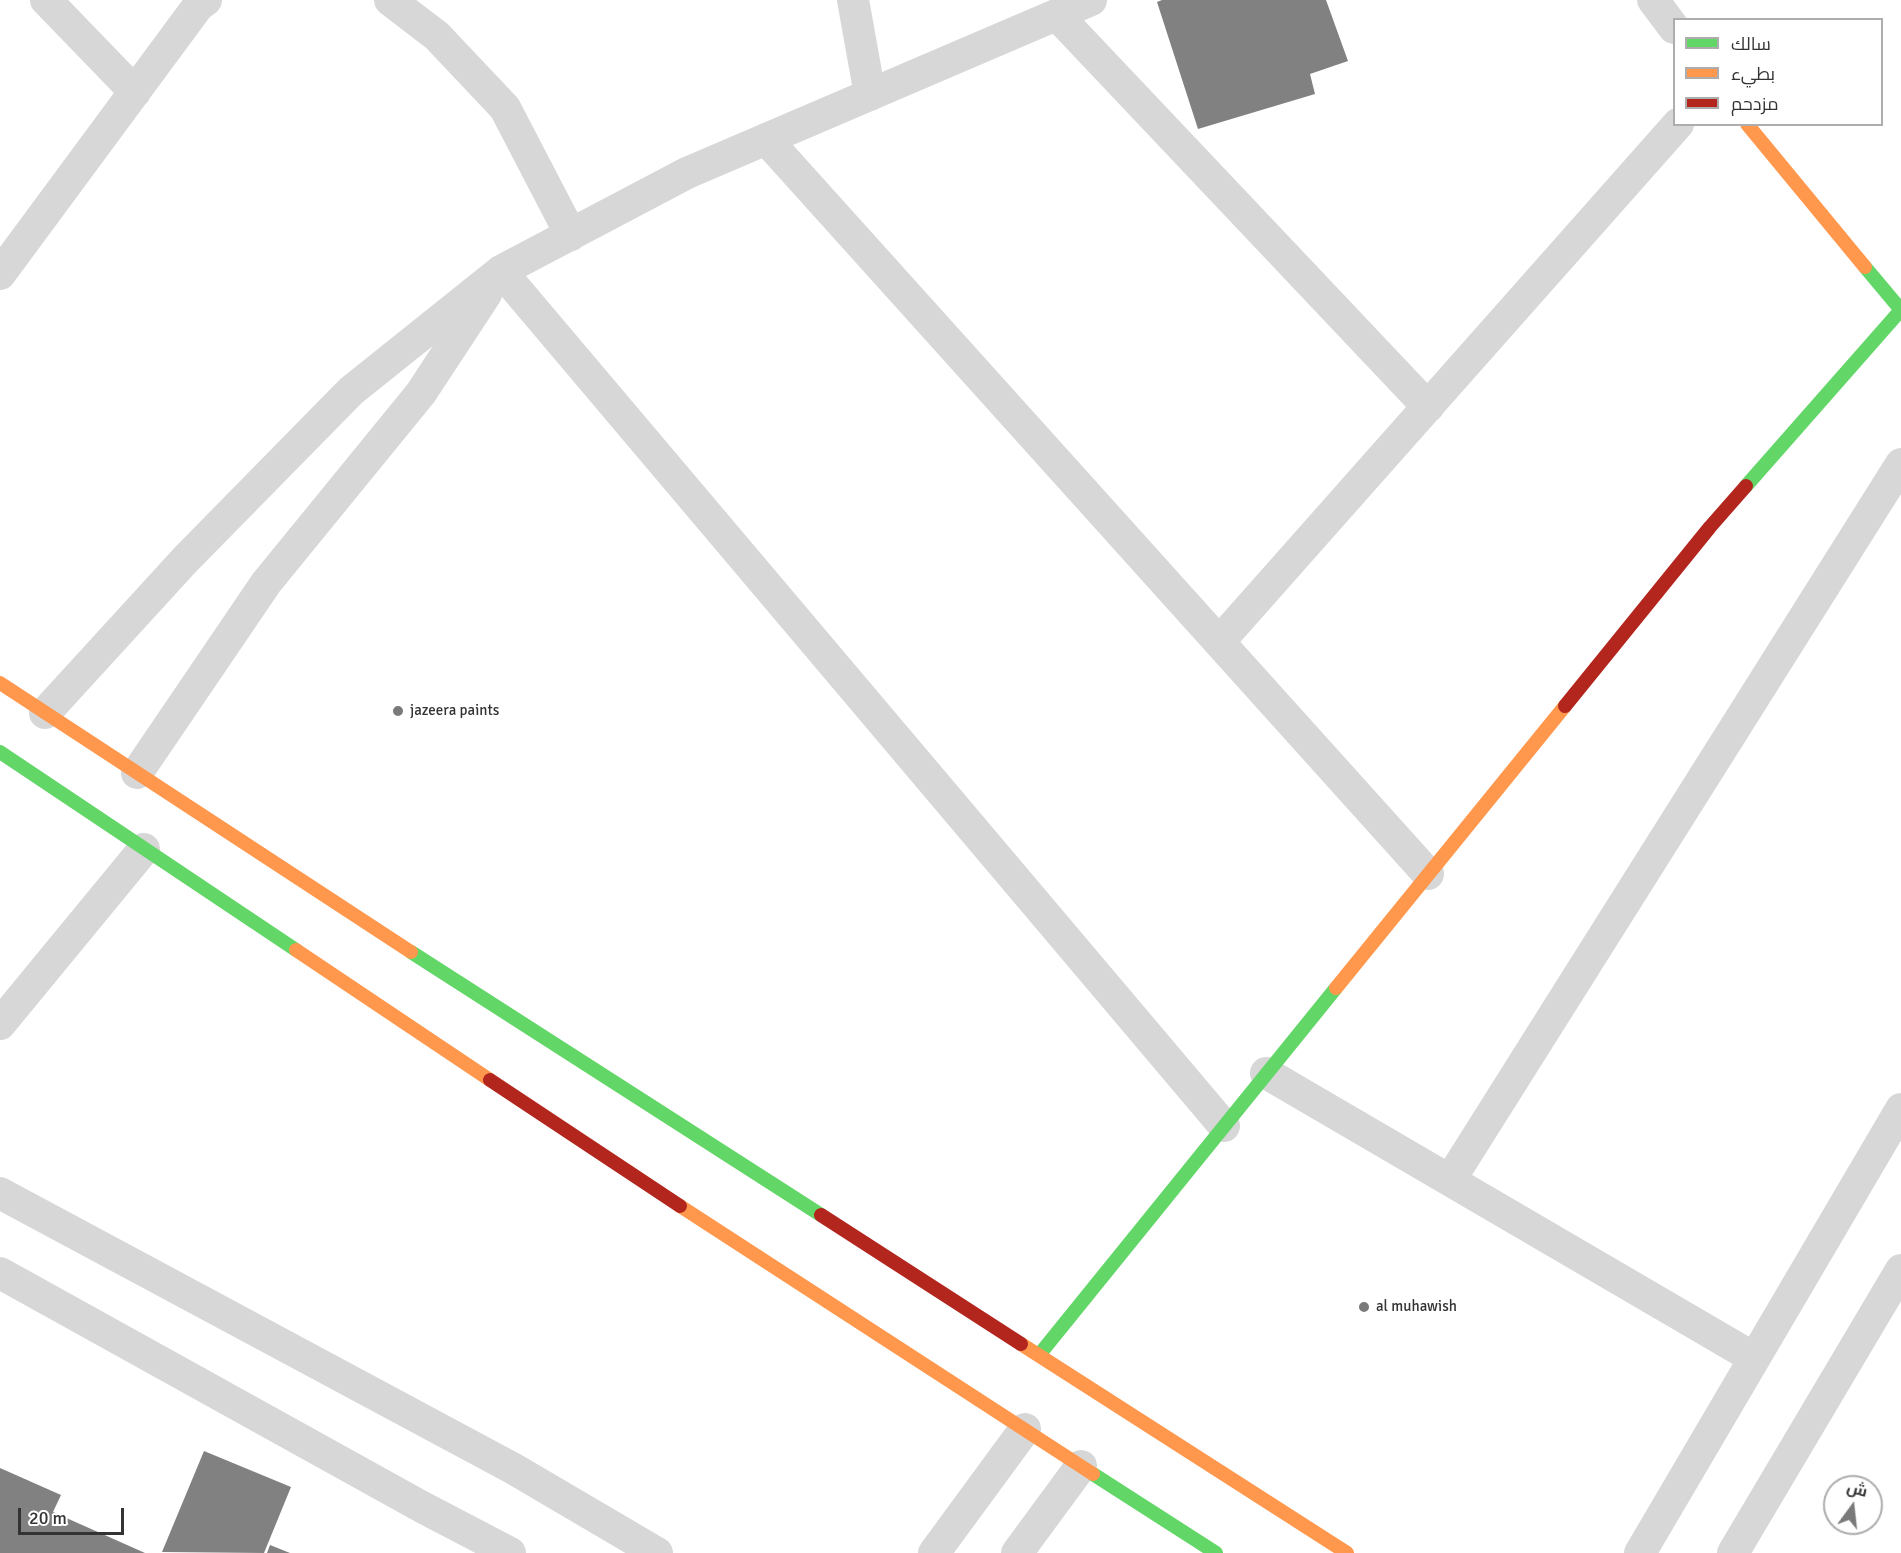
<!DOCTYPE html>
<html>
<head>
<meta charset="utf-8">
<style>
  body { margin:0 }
  #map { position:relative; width:1901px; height:1553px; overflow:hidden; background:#fff; font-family:Signika,Cairo,sans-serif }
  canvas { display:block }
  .legend { position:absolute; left:1673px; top:18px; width:210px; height:108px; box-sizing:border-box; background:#fff; border:2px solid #adadad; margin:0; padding:8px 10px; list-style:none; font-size:18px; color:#333 }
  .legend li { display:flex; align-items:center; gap:12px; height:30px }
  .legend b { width:30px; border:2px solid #adadad }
  .north { position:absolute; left:1823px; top:1475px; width:60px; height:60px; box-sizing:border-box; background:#fff; border:2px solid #adadad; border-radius:50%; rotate:15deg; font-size:16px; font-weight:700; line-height:24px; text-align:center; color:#333 }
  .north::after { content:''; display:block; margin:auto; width:21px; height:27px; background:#7a7a7a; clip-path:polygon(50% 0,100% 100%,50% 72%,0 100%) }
  .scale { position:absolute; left:18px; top:1508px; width:106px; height:27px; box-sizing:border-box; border:3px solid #333; border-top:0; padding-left:8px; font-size:18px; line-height:21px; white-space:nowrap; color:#333; -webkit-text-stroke:4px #fff; paint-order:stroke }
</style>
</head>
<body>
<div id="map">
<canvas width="1901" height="1553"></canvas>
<ul class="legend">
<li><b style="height:8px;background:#63d668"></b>سالك</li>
<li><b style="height:8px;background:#ff974d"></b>بطيء</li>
<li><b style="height:8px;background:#b3261e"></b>مزدحم</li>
</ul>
<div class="north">ش</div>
<div class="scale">20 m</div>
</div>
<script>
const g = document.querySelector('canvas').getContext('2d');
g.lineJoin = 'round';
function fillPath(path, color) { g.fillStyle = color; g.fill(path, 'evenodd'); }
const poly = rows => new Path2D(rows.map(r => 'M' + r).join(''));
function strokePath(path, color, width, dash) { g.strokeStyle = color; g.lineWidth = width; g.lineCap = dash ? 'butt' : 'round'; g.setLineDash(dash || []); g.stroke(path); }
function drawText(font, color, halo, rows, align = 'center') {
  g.font = font + ' Signika,sans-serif'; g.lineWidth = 6; g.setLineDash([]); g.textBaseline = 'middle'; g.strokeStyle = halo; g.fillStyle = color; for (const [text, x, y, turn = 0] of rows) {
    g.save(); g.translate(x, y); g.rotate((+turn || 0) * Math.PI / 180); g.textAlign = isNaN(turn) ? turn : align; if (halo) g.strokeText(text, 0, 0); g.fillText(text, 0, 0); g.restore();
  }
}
const building = poly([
  [1162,0,1326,0,1348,61,1310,74,1315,94,1198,129,1157,2],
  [204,1451,291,1487,264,1553,162,1552],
  [0,1468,61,1495,53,1512,145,1553,0,1553],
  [270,1545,290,1553,267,1553]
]);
const street = poly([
  [46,0,135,92],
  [390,0,437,36,505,108,571,235],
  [853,0,870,95],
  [1653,0,1674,28],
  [1057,15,1428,407],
  [766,139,1428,874],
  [501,271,1224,1126],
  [0,274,198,6,206,0],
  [1219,642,1678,124],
  [45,713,185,560,351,391,501,271,687,173,1091,0],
  [137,773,266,583,421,393,486,294],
  [0,1024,144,849],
  [1266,1073,1754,1358],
  [1450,1180,1901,464],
  [0,1193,514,1469,657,1553],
  [0,1273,422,1507,510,1553],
  [934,1553,1025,1429],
  [1017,1553,1081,1466],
  [1640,1553,1901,1109],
  [1733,1553,1901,1270]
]);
const fast = poly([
  [1746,486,1901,310,1865,267],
  [0,752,296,950],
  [411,952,821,1215],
  [1039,1355,1336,988],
  [1093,1474,1216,1553]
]);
const slow = poly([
  [1747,124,1865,267],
  [0,683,411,952],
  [296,950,490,1080],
  [1336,988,1565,706],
  [680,1206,1093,1474],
  [1021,1344,1347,1553]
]);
const jam = poly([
  [1565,706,1710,527,1746,486],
  [490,1080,680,1206],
  [821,1215,1021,1344]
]);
const markers = [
  [398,711,6,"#7a7a7a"],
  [1364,1307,6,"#7a7a7a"]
];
const poiNames = [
  ["jazeera paints",410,711],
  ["al muhawish",1376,1307]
];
fillPath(building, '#818181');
strokePath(street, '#d7d7d7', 32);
strokePath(fast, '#63d668', 14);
strokePath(slow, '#ff974d', 14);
strokePath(jam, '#b3261e', 14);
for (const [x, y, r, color] of markers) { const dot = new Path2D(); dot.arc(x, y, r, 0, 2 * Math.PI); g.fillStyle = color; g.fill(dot); strokePath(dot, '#fff', 2); }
drawText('15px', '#333', '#fff', poiNames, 'left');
</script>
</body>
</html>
